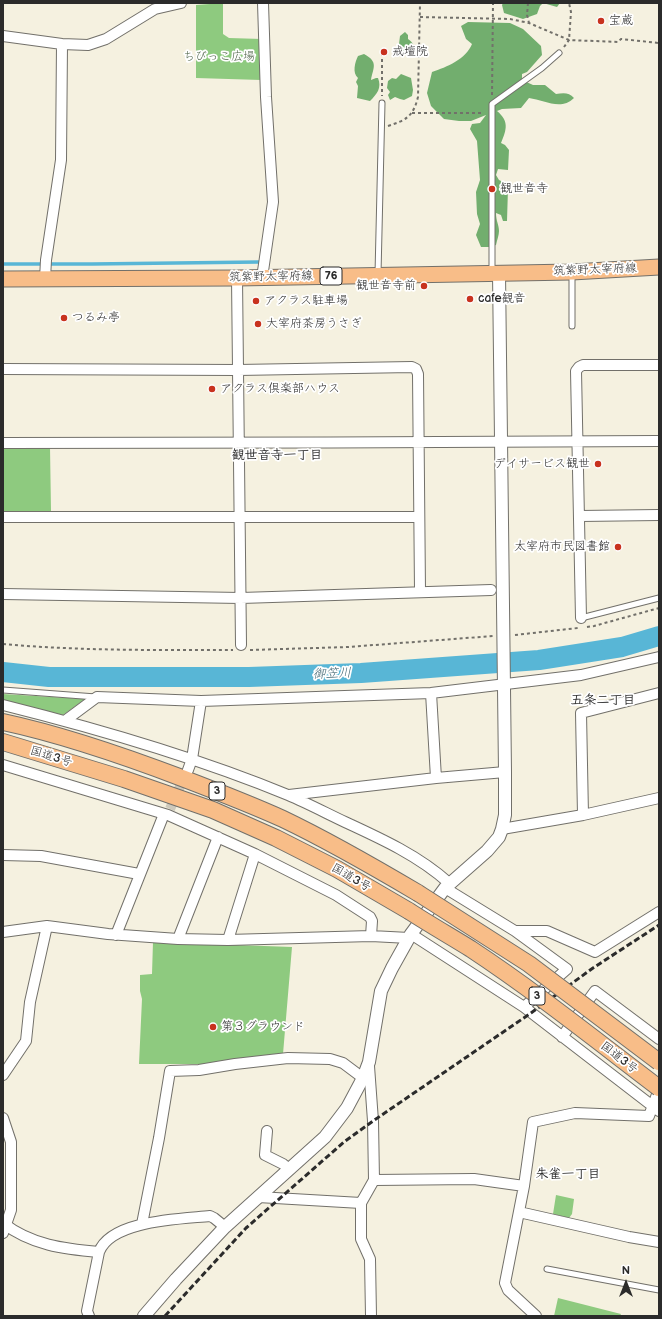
<!DOCTYPE html>
<meta charset="utf-8">
<style>
body{margin:0}
#map{position:relative;width:662px;height:1319px;overflow:hidden;background:#f5f1e0;font-family:"Balsamiq Sans",sans-serif}
canvas{display:block}
.frame{position:absolute;inset:0;border:4px solid #2b2b2b;pointer-events:none}
.north{position:absolute;left:606px;top:1263px;width:40px;height:40px;-webkit-text-stroke:3px #fff;paint-order:stroke;rotate:0deg;font-size:11px;font-weight:700;line-height:16px;text-align:center;color:#2b2b2b}
.north::after{content:'';display:block;margin:auto;width:14px;height:18px;background:#2b2b2b;clip-path:polygon(50% 0,100% 100%,50% 72%,0 100%)}
</style>
<div id="map">
<canvas width="662" height="1319"></canvas>
<div class="frame"></div>
<div class="north">N</div>
</div>
<script>
const context = document.querySelector('canvas').getContext('2d');
context.lineJoin = 'round';
function fill(path, color) { context.fillStyle = color; context.fill(path, 'evenodd'); }
function strokePath(path, color, width, dash) { context.strokeStyle = color; context.lineWidth = width; context.lineCap = dash ? 'butt' : 'round'; context.setLineDash(dash || []); context.stroke(path); }
function drawText(font, color, halo, rows, align = 'center') {
  context.font = font + ' "Balsamiq Sans","Klee One",sans-serif'; context.lineWidth = 3.5; context.setLineDash([]); context.textBaseline = 'middle'; context.strokeStyle = halo; context.fillStyle = color; for (const [text, x, y, turn = 0] of rows) {
    context.save(); context.translate(x, y); context.rotate((+turn || 0) * Math.PI / 180); context.textAlign = isNaN(turn) ? turn : align; if (halo) context.strokeText(text, 0, 0); context.fillText(text, 0, 0); context.restore();
  }
}
fill(new Path2D(`
 M223,3V34L229,38L262,39L261,80L196,78V5Z
 M3,447H50L51,511H3Z
 M3,694L85,699L63,715L3,701Z
 M153,942L292,947L283,1054L205,1064H139L142,999L140,991V975L152,974Z
 M556,1195L574,1199L572,1214L569,1218L553,1214Z
 M558,1298L621,1314L620,1316H554Z`), '#8eca7f');
fill(new Path2D(`
 M503,3H560L557,7L543,3L540,6L537,14L523,19L504,13L502,5Z
 M468,22L510,23L523,29L541,46L542,55L527,72L522,74V80L533,85H545L556,94C563,93 569,92 574,98C561,111 544,100 529,98L521,108L502,109L497,111C509,121 507,129 501,143L505,145L509,150L508,170L498,169L496,175L499,180L507,184L508,188L507,221H503L501,215L496,213C496,221 499,225 499,231C499,235 497,240 496,245L489,247H481L476,235L480,224L477,214L476,192L480,180L477,141L470,129L472,124L480,123L486,115L471,121H459L444,119L431,106L427,93L432,72C447,67 466,59 472,44L466,39L461,26Z
 M405,32L408,35V39C413,42 414,46 414,51L413,52L407,50L403,52L402,46L399,44L400,36Z
 M364,54C379,62 373,68 371,80L376,78H378C382,88 377,94 370,101L357,98L358,86L356,82L358,78C352,73 355,62 358,56Z
 M401,74L411,78L413,90L412,96L404,100L400,99L395,97L390,100L388,95L390,92L387,88L388,81L392,78L396,79Z`), '#72ae6e');
strokePath(new Path2D(`
 M3,264H92L259,262`), '#58b6d6', 3.5);
strokePath(new Path2D(`
 M3,672L49,677H249L361,673L539,660L622,647L659,636`), '#58b6d6', 20);
strokePath(new Path2D(`
 M170,809L186,773`), '#cdc9bc', 10, [10, 5]);
const service = new Path2D(`
 M492,272V104L542,68L559,53
 M572,273V326
 M378,274L382,103
 M581,618L659,598
 M3,690L96,697
 M547,1269L659,1290`);
const minor = new Path2D(`
 M3,36L62,44L88,45L106,39L155,9L181,3
 M237,278L241,645
 M262,278L273,202L266,97L263,3
 M45,279L46,260L61,160L62,44
 M3,369L238,370L412,367L416,369L418,374L420,591
 M3,443C222,442 440,443 659,441
 M580,516L659,515
 M3,517H419
 M3,594L241,598L491,590
 M581,618L576,371L579,367L583,365H659
 M431,693L436,778
 M3,705C99,729 196,757 288,795C307,803 326,813 345,822C382,839 419,856 449,883
 M66,720L97,697L201,701L431,693L581,675L659,657
 M3,765L168,815L255,854L336,895L370,917L372,921L371,936
 M188,770L192,759L201,701
 M289,795L436,778L505,772
 M583,815L581,713L659,693
 M502,829L583,815L659,798
 M3,855L41,856L139,874
 M445,888L515,931L567,969L524,1007
 M515,931H547L595,952L659,912
 M3,932L47,926L108,934L178,939L228,940L371,936L409,938
 M411,934L524,1007L659,1111
 M116,935L164,814
 M178,939L218,837
 M228,940L255,854
 M562,1037L595,991L659,1039
 M369,1066L373,1121L374,1180L361,1203V1239L370,1259L371,1316
 M3,1075L26,1041L30,1002L47,926
 M3,1118L11,1142V1210L3,1233
 M267,1131L265,1155L283,1164L289,1169
 M374,1180L474,1179L524,1186L505,1283L508,1290L536,1316
 M524,1186L533,1122L575,1113L649,1116L659,1089
 M258,1197L361,1203
 M519,1212L629,1237L659,1242
 M3,1223C31,1245 64,1249 99,1252
 M142,1224L159,1138L170,1071L199,1070L235,1064L288,1058L330,1059L343,1063L363,1078
 M89,1316L87,1311L99,1252C111,1220 181,1219 210,1216L214,1218L225,1227`);
const tertiary = new Path2D(`
 M144,1316L176,1279L225,1227L325,1137L347,1108L363,1078L369,1062L381,991L392,968L411,934L445,888L487,851L499,837L502,829L505,815V772L499,273`);
const primary = new Path2D(`
 M3,279L237,278L572,272L659,267`);
const trunk = new Path2D(`
 M3,722C64,735 124,756 182,778C216,791 250,804 283,819C329,841 374,867 418,893
 M3,742L124,779L213,810L276,838L337,869L409,911`);
strokePath(service, '#72706a', 7);
strokePath(minor, '#72706a', 12);
strokePath(tertiary, '#72706a', 14);
strokePath(primary, '#72706a', 17);
strokePath(trunk, '#72706a', 18);
strokePath(new Path2D(`
 M528,3L527,15L529,23
 M420,17L510,19L529,23L569,40L571,12L569,3
 M564,47L569,40L618,42L621,39L659,43
 M382,53V96
 M492,95L493,3
 M412,113H484
 M388,126C406,120 413,117 418,97L420,3
 M587,627L594,626L659,608
 M515,635L578,628
 M3,644C80,651 157,650 233,650
 M250,650L348,647L493,636`), '#72706a', 2, [3, 3]);
strokePath(service, '#fff', 5);
strokePath(minor, '#fff', 10);
strokePath(tertiary, '#fff', 12);
strokePath(primary, '#f8bd88', 15);
strokePath(trunk, '#f8bd88', 16);
strokePath(new Path2D(`
 M165,1316L246,1228L344,1142L373,1121L531,1013L593,968L659,925`), '#2b2b2b', 3, [6, 3]);
const trunkBridge = new Path2D(`
 M418,893L529,964L659,1062
 M409,911C429,924 450,936 471,949C536,992 597,1041 659,1088`);
strokePath(trunkBridge, '#72706a', 18, []);
strokePath(trunkBridge, '#f8bd88', 16);
for (const [x, y, r, color] of [
 [601,21,4,"#c8321e"],
 [384,52,4,"#c8321e"],
 [492,189,4,"#c8321e"],
 [424,286,4,"#c8321e"],
 [470,299,4,"#c8321e"],
 [256,301,4,"#c8321e"],
 [64,318,4,"#c8321e"],
 [258,324,4,"#c8321e"],
 [212,389,4,"#c8321e"],
 [598,464,4,"#c8321e"],
 [618,547,4,"#c8321e"],
 [213,1027,4,"#c8321e"]
]) { const dot = new Path2D(); dot.arc(x, y, r, 0, 2 * Math.PI); context.fillStyle = color; context.fill(dot); strokePath(dot, '#fff', 1.5); }
for (const [x, y, w] of [
 [331,276,22],
 [217,791,16],
 [537,996,16]
]) { const box = new Path2D(); box.roundRect(x - w / 2, y - 9, w, 18, 3); context.fillStyle = '#fff'; context.fill(box); strokePath(box, '#2b2b2b', 1); }
drawText('bold 11px', '#2b2b2b', null, [
 ["76",331,276],
 ["3",217,791],
 ["3",537,996]
]);
drawText('12px', '#2b2b2b', '#fff', [
 ["宝蔵",609,21],
 ["戒壇院",392,52],
 ["観世音寺",500,189],
 ["観世音寺前",416,286,"right"],
 ["cafe観音",478,299],
 ["アクラス駐車場",264,301],
 ["つるみ亭",72,318],
 ["大宰府茶房うさぎ",266,324],
 ["アクラス倶楽部ハウス",220,389],
 ["デイサービス観世",590,464,"right"],
 ["太宰府市民図書館",610,547,"right"],
 ["第３グラウンド",221,1027]
], 'left');
drawText('12px', '#4e6348', '#fff', [
 ["ちびっこ広場",219,57]
]);
drawText('12px', '#2b2b2b', '#fff', [
 ["筑紫野太宰府線",595,270,-2],
 ["筑紫野太宰府線",271,277,-1],
 ["国道3号",51,757,17],
 ["国道3号",351,878,30],
 ["国道3号",619,1058,38]
]);
drawText('bold 13px', '#2b2b2b', '#fff', [
 ["観世音寺一丁目",277,456],
 ["五条二丁目",603,701],
 ["朱雀一丁目",568,1175]
]);
drawText('italic 13px', '#3d636f', '#fff', [
 ["御笠川",332,674,-2]
]);
</script>
